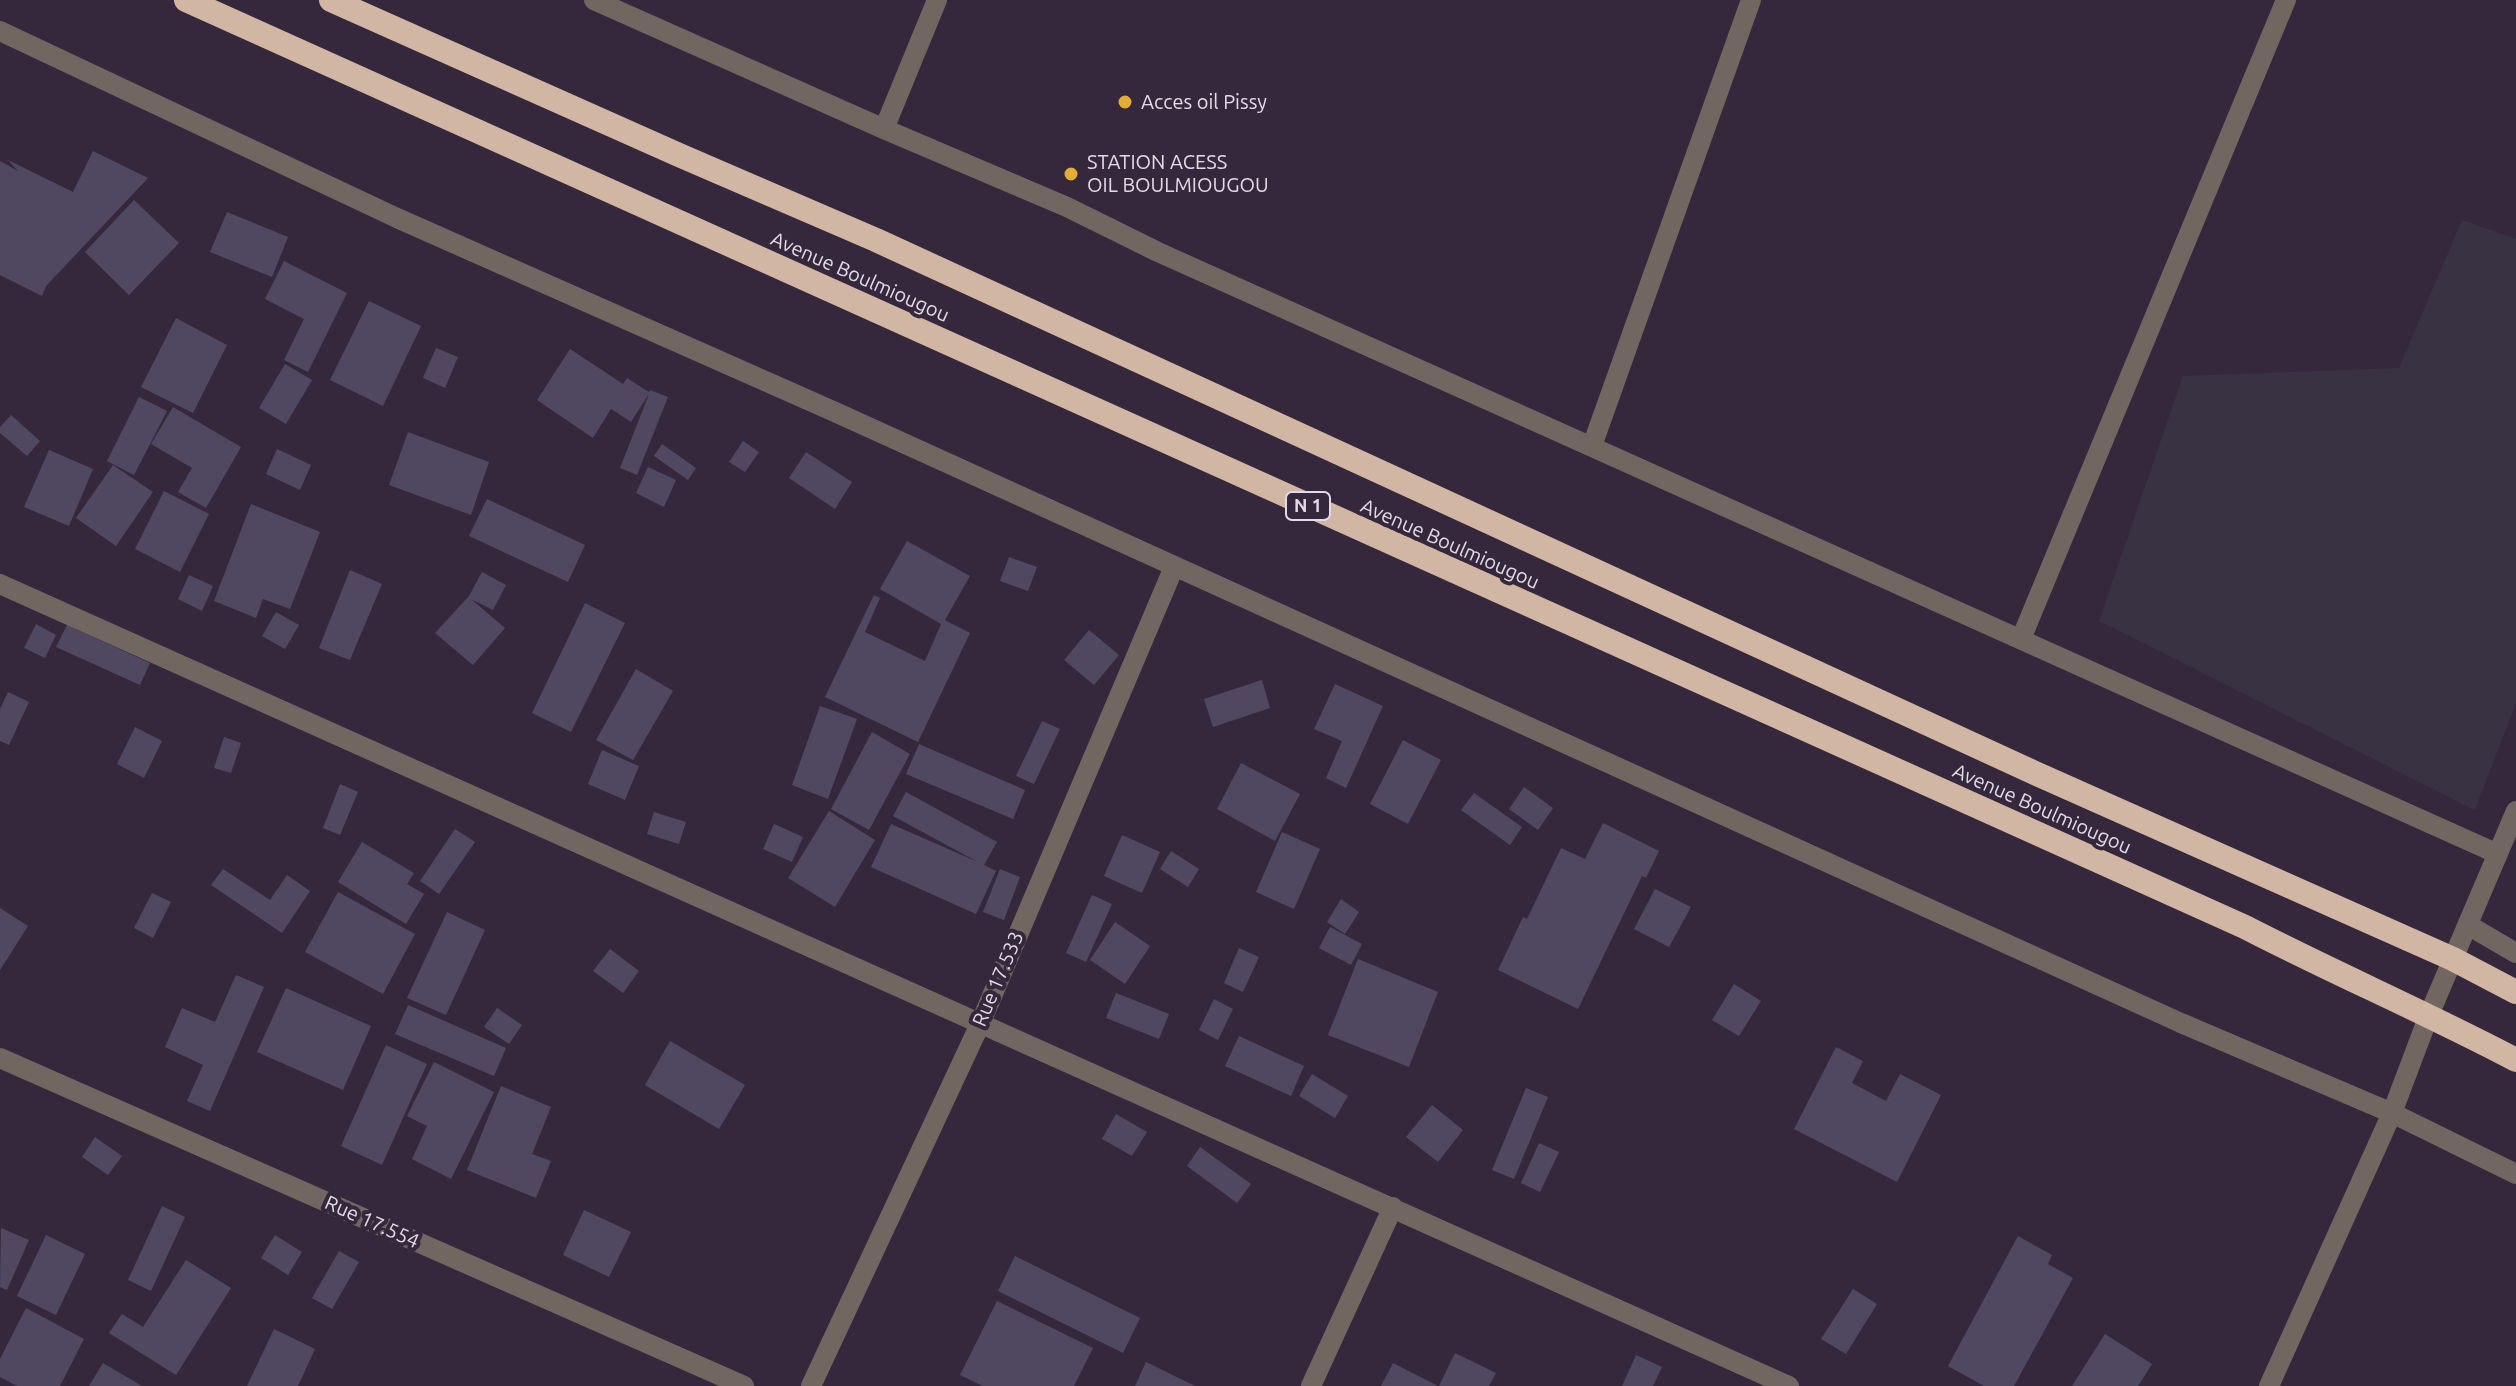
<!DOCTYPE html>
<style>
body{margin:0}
canvas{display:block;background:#36283c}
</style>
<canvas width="2516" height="1386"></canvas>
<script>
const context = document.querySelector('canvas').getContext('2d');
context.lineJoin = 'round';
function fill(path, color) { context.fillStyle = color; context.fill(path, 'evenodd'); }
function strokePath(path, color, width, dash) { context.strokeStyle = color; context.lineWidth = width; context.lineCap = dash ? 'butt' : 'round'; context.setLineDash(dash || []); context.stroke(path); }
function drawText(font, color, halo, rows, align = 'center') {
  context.font = font + ' Ubuntu,sans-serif'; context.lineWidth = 8; context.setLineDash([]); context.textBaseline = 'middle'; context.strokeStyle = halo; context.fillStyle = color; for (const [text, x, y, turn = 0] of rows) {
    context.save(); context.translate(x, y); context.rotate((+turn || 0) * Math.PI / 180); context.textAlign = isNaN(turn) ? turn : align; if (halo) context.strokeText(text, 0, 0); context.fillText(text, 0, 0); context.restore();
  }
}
fill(new Path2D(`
 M2462,220L2516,239V703L2475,810L2099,621L2183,376L2399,368Z`), '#383243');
fill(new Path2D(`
 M93,151L148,178L46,286L42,296L0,275V161L18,171L8,160L73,192Z
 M134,200L179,243L129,295L85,252Z
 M227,212L288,237L272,277L210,252Z
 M284,261L347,293L308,372L284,360L304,319L265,299Z
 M369,301L421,326L383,406L330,380Z
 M176,318L227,345L193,413L141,387Z
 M436,348L458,357L445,388L423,378Z
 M570,349L623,384L627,378L649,392L650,390L668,397L637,475L620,468L649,394L631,422L611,409L593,438L537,400Z
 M285,364L312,380L286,424L259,408Z
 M139,397L167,411L134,475L107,461Z
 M173,407L241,447L206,508L178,492L192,468L151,444Z
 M11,415L40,441L27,456L0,433V427Z
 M408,432L489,462L471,515L389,485Z
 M743,441L759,452L745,472L729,462Z
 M662,444L696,468L688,480L654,456Z
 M277,449L311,465L300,490L266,474Z
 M49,450L93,469L69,526L24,507Z
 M806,452L852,482L835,509L789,478Z
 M113,465L153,492L116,546L76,518Z
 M648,467L676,480L664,507L636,493Z
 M164,491L209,514L180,572L135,549Z
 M487,499L585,545L568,582L469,536Z
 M251,504L320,532L290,609L263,599L256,618L214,601Z
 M907,541L970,576L945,620L970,633L918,742L825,697L874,595L880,598L865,632L925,661L941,624L880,589Z
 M1009,557L1037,567L1028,591L1000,581Z
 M350,570L382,584L350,660L319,648Z
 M482,572L506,585L493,610L471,599L505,628L473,665L435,633L469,596Z
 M189,575L213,586L202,611L178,599Z
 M585,603L625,623L571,732L532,713Z
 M276,612L299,625L285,649L262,636Z
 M36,624L56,635L45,658L24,648Z
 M67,625L150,663L140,685L56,647Z
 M1089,630L1119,655L1094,685L1064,660Z
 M636,669L673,691L633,760L596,740Z
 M1262,680L1270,708L1213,727L1204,699Z
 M1335,684L1383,706L1346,788L1326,778L1342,741L1314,729Z
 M8,692L29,702L9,745L0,741V709Z
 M820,706L857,719L828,799L792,785Z
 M1042,721L1060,729L1034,784L1016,776Z
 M135,727L162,741L144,778L117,764Z
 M872,732L910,754L869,830L831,809Z
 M224,737L241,743L231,773L214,768Z
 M1403,740L1441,760L1408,824L1370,804Z
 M919,744L1025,790L1013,819L906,774Z
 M602,750L639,766L625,800L588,784Z
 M1241,763L1300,794L1275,841L1217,809Z
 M340,784L358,792L340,835L323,828Z
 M1524,787L1553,808L1538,830L1509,809Z
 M906,792L997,842L984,865L996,871L976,914L871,867L891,824L978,862L893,816Z
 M1474,793L1522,827L1510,845L1461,810Z
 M829,811L875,840L835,907L788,878Z
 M654,812L686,822L679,844L647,834Z
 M1603,823L1659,851L1646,878L1642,876L1578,1009L1498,970L1523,917L1527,919L1561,848L1585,859Z
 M774,824L803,837L792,862L763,849Z
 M455,829L475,842L439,894L420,881Z
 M1282,832L1320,849L1294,909L1256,892Z
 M1122,835L1160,852L1142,893L1104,876Z
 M362,842L414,873L407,884L424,894L406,924L338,882Z
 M1171,851L1199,869L1188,887L1160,869Z
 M223,869L270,900L287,875L310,891L282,933L211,885Z
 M1000,869L1020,877L1004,920L983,912Z
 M1655,889L1691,907L1669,947L1634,929Z
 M338,892L415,934L383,994L305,952Z
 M152,893L171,902L153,938L134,928Z
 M1092,895L1112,904L1086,962L1066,953Z
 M1341,899L1359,912L1345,934L1327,922Z
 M0,908L28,926L0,970Z
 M447,912L485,930L446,1015L407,998Z
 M1115,922L1150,946L1125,984L1090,960Z
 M1330,927L1362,944L1351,965L1319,948Z
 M1239,948L1259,957L1243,992L1224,983Z
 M610,949L639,971L623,993L593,971Z
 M1358,959L1438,992L1409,1067L1328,1035Z
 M236,975L264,987L210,1111L187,1101L203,1065L165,1047L182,1008L215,1022Z
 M1734,984L1761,1001L1739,1036L1712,1020Z
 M286,988L371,1026L343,1090L257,1052Z
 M1116,993L1169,1014L1159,1039L1106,1018Z
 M1214,999L1233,1009L1218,1040L1199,1030Z
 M408,1005L506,1048L494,1076L395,1034Z
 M497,1008L522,1025L509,1044L484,1027Z
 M1239,1036L1304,1066L1291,1096L1225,1066Z
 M670,1041L745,1085L719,1129L645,1085Z
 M386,1045L427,1064L382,1165L341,1146Z
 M1836,1047L1863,1061L1852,1083L1886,1101L1900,1074L1941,1095L1897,1182L1794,1129Z
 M434,1062L494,1092L451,1179L412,1159L427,1126L407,1116Z
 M1312,1074L1348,1096L1335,1118L1299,1096Z
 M501,1086L551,1107L532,1154L551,1161L536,1198L467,1170Z
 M1526,1088L1548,1097L1514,1179L1492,1170Z
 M1432,1105L1463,1130L1438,1162L1406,1137Z
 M1116,1114L1147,1132L1132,1156L1102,1139Z
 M95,1137L122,1156L108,1175L82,1157Z
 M1539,1143L1559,1152L1540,1192L1521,1183Z
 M1200,1147L1251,1184L1237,1203L1187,1166Z
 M162,1206L185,1217L151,1291L128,1280Z
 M584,1210L631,1232L609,1277L563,1255Z
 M1,1228L29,1240L7,1290L0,1287Z
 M46,1235L85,1254L56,1315L17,1296Z
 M275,1235L302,1252L288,1275L261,1258Z
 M2018,1236L2052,1255L2048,1264L2073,1278L2014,1386H1984L1948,1366Z
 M339,1251L359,1262L332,1309L312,1298Z
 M1015,1256L1140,1318L1123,1353L998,1291Z
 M186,1260L231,1288L176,1375L109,1333L122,1314L143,1327Z
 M1853,1289L1877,1304L1846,1354L1821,1339Z
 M997,1301L1093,1348L1074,1386H983L960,1375Z
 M26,1308L84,1339L60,1386H17L0,1377V1359Z
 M274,1329L315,1349L298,1386H247Z
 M2105,1334L2152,1364L2138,1386H2072Z
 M1455,1353L1496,1373L1489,1386H1439Z
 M1636,1355L1662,1367L1653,1386H1622Z
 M1146,1362L1195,1386H1135Z
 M103,1363L142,1386H89Z
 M1393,1363L1438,1386H1381Z`), '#4f4860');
strokePath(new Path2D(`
 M594,0L884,129L1067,207L1158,252L2498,854
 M0,31L397,218L835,412L2181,1023L2392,1113L2516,1174
 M884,129L937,0
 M1592,446L1751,0
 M0,584L1789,1386
 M2021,639L2286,0
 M2468,925L2516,953
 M0,1058L744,1386
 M811,1386L981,1022L1174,567
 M1311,1386L1393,1207
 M2269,1386L2392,1113L2429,1015L2516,811`), '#726760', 20);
strokePath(new Path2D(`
 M186,0L2245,927C2334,973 2427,1013 2516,1060
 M331,0L679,155L876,240L2037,774L2453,959L2516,992`), '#d1b6a3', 24);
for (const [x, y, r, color] of [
 [1125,102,8,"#e2af34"],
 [1071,174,8,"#e2af34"]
]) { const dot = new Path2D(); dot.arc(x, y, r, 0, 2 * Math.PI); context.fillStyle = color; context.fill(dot); strokePath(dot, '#36283c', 3); }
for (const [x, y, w] of [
 [1308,506,44]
]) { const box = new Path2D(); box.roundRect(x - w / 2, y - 14, w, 28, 6); context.fillStyle = '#36283c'; context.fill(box); strokePath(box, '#e3dae7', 2); }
drawText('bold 18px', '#e3dae7', null, [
 ["N 1",1308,506]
]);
drawText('20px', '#e3dae7', '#36283c', [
 ["Acces oil Pissy",1141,102],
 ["STATION ACESS",1087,162],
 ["OIL BOULMIOUGOU",1087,185]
], 'left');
drawText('20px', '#e3dae7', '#36283c', [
 ["Avenue Boulmiougou",860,277,24],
 ["Avenue Boulmiougou",1450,544,24],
 ["Avenue Boulmiougou",2042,809,24],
 ["Rue 17.533",998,979,-67],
 ["Rue 17.554",372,1222,24]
]);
</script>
